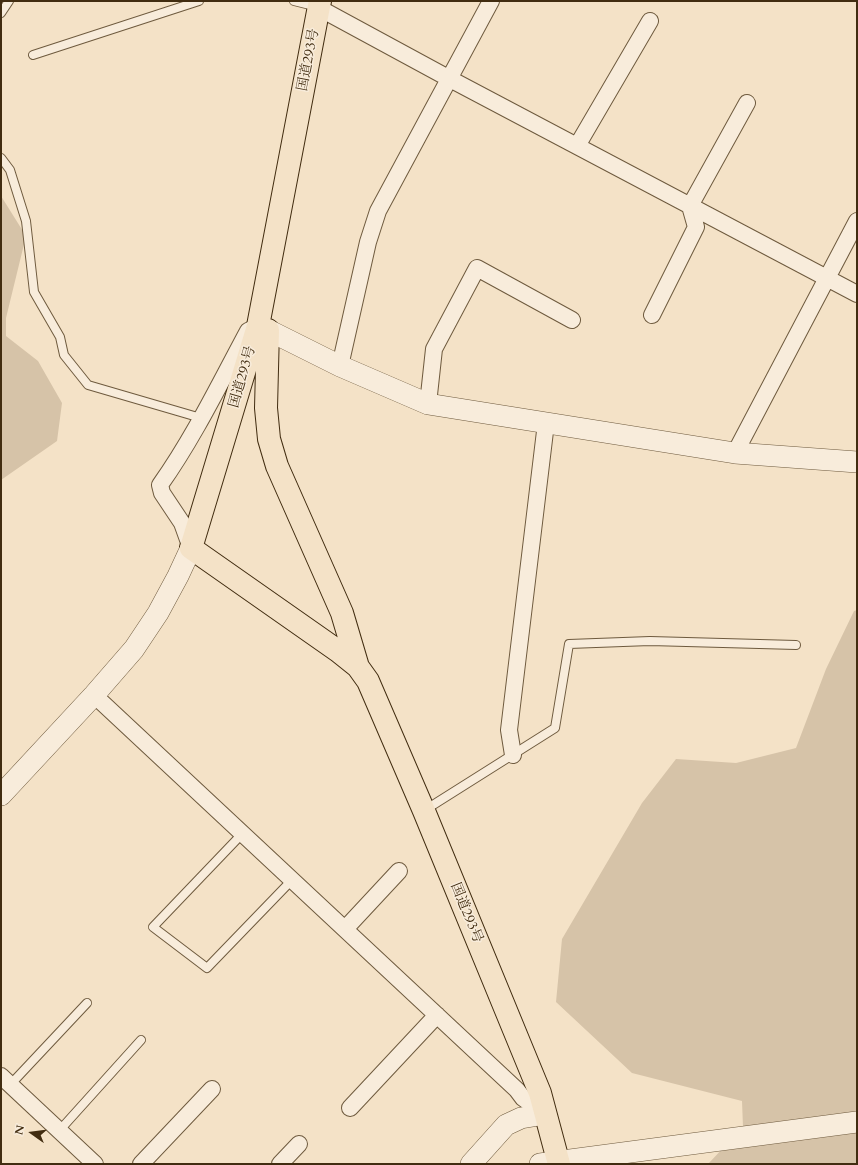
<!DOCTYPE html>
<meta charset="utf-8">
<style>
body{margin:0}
#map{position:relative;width:858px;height:1165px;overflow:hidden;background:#f4e2c7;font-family:Cardo,serif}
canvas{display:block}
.frame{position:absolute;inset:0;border:2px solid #412c10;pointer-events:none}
.north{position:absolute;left:12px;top:1113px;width:40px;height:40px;-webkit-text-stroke:3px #f8ecdb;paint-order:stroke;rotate:284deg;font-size:11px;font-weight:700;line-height:16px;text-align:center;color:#412c10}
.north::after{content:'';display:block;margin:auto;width:14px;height:18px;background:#412c10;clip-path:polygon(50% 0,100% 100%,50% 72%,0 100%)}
</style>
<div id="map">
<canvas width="858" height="1165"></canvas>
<div class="frame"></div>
<div class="north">N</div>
</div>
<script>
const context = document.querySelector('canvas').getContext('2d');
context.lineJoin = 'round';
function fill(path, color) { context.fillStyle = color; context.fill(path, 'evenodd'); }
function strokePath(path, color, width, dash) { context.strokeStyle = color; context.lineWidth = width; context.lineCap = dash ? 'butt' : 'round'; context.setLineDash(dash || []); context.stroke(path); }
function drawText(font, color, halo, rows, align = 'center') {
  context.font = font + ' Cardo,"Noto Serif JP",serif'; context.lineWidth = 3; context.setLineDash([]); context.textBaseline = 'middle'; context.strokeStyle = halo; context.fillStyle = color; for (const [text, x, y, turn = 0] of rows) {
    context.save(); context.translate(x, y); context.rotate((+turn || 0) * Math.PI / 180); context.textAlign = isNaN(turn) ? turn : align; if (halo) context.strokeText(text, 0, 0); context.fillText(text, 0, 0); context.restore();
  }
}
fill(new Path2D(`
 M1,196L26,236L6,318V336L38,361L62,403L57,441L1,480Z
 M857,610V1164H708L743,1127L742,1101L632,1073L556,1002L562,939L642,803L676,759L736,763L796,748L826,669L854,611Z`), '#d6c3a8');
const service = new Path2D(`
 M294,1L318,7
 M1,13L9,1
 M33,55L199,1
 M1,158L10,170L26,221L34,292L60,337L64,355L88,385L201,418
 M425,810L555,728L569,644L650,641L796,645
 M242,834L153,927L207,968L292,880
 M10,1085L87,1003
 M59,1131L141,1040`);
const minor = new Path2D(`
 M319,8L450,79L857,294
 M577,146L650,21
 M652,315L696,227L690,206L747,103
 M340,366L368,242L378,211L491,1
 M428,404L434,349L477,268L572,320
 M735,453L857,221
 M191,548L182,523L162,493L160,485C194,437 220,383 248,331L254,328
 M94,695L517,1090L523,1098L545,1114
 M513,755L509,730L546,423
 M345,929L399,871
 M1,1076L95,1164
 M350,1108L437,1015
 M141,1164L212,1089
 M280,1164L299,1144`);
const tertiary = new Path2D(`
 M268,330L340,366L428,404L735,453L857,462
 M1,795L94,695L134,649L158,613L178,576L191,548
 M471,1164L506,1125L521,1118L545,1114
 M540,1164L857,1122`);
const trunk = new Path2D(`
 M320,1L258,326L191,548L338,651L358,667L368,681L424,811L540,1093L559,1164
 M268,330L266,408L269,439L277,466L342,613L358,667`);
strokePath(service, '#6e5a3e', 10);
strokePath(minor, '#6e5a3e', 18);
strokePath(tertiary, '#6e5a3e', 22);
strokePath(trunk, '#412c10', 24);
strokePath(service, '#f8ecdb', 8);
strokePath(minor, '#f8ecdb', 16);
strokePath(tertiary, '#f8ecdb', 21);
strokePath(trunk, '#f4e2c7', 22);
drawText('14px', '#412c10', '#f8ecdb', [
 ["国道293号",309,60,-79],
 ["国道293号",243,377,-74],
 ["国道293号",466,913,68]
]);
</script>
